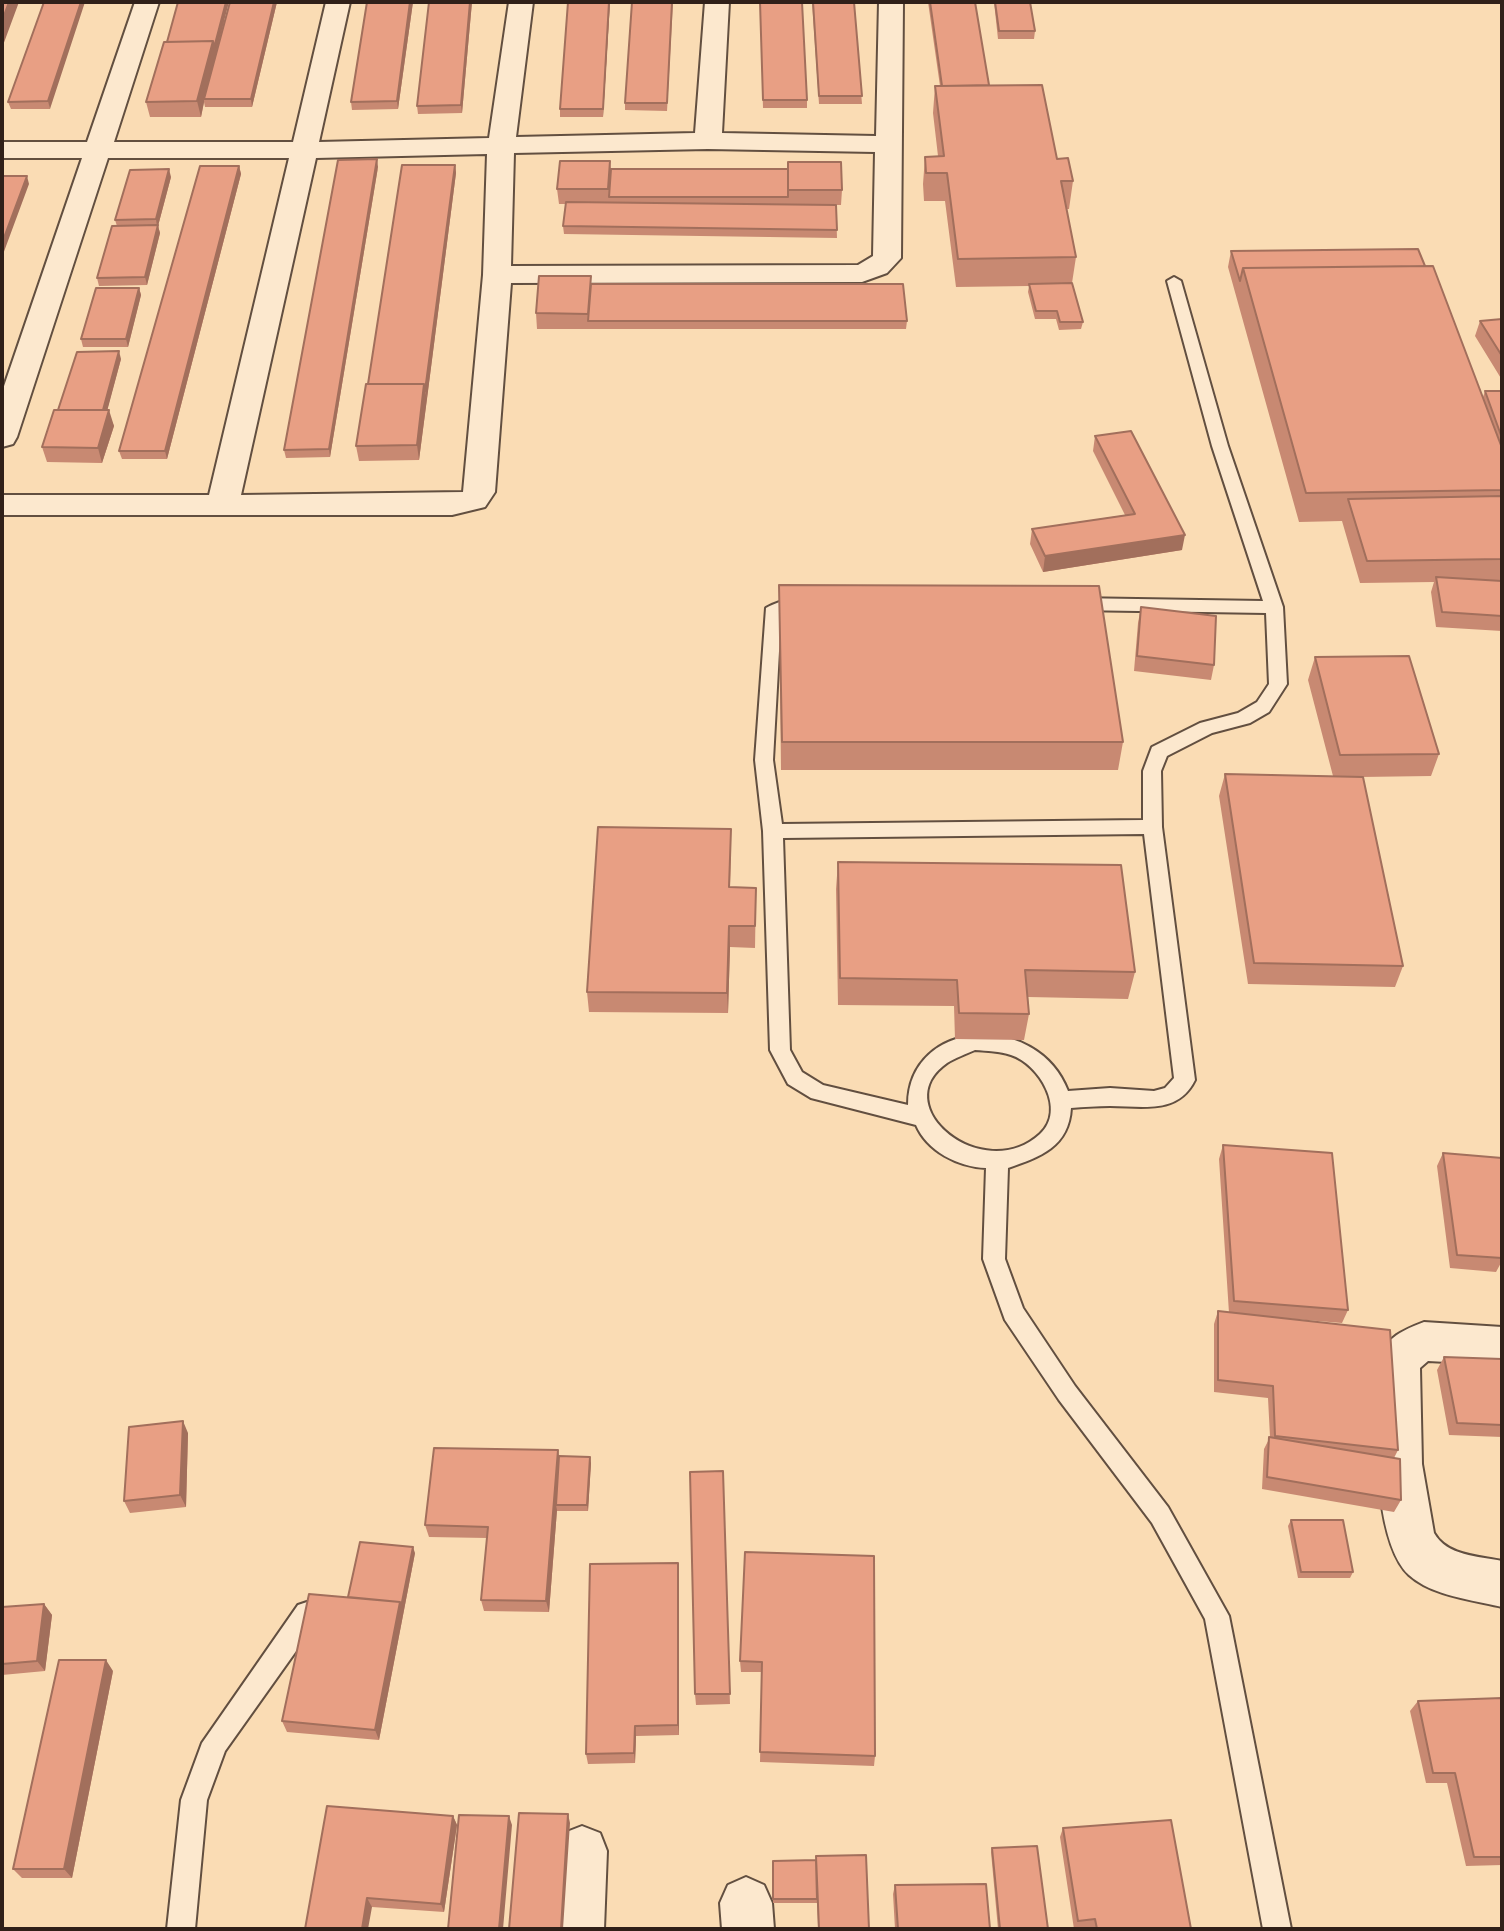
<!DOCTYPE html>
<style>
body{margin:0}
#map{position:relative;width:1504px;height:1931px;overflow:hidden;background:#fadcb4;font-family:"Sorts Mill Goudy",serif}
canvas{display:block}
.frame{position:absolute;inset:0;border:4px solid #302019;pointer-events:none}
</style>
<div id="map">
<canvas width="1504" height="1931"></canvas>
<div class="frame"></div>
</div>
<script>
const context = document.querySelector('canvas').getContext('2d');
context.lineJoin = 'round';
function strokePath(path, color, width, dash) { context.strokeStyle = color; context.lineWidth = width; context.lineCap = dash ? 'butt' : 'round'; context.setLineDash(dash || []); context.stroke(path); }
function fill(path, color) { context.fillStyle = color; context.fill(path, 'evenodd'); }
const service = new Path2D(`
 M1174,277L1181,281L1228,446L1283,607L1287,684L1269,712L1250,723L1212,733L1167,756L1161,771L1162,827L1195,1080C1178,1115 1142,1106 1110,1106C1097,1106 1084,1107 1071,1108C1069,1147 1040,1157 1008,1168L1005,1259L1023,1308L1075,1386L1168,1507L1229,1616L1291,1929H1263L1205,1619L1152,1523L1059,1400L1005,1320L983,1259L986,1168C958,1167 927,1151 916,1125L811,1098L788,1084L770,1050L763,831L755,760L766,608C780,600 802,594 815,606L806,612L781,615L773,760L782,824L1143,820V771L1152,747L1200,723L1238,713L1257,702L1269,684L1266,613L1074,610L1065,604L1074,598L1263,601L1212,446L1167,281ZM1144,834L1174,1078L1165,1088L1154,1091L1110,1088L1068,1091C1037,1010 908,1018 908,1105L823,1085L802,1072L790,1050L783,838ZM975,1050C987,1051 1000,1051 1011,1055C1039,1064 1067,1110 1040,1134C983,1186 885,1106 947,1063C955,1058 966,1054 975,1050Z
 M307,1602L316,1605L319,1614L316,1623L225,1751L207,1800L195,1929H167L181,1800L202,1743L298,1605Z`);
const minor = new Path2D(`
 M135,2H159L114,142H293L326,2H350L319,142L489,138L509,2H533L516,137L695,133L705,2H729L722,133L876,136L879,2H903L901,258L887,273L862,282L511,283L495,492L485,507L452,515H2V495H209L289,158H108L17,437L13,444L2,447V392L82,158H2V142H87ZM708,149L875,152L873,256L858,265L511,266L514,153ZM487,154L483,275L463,492L241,495L316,158Z
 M1424,1322L1502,1327V1365L1428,1361L1420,1368L1422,1464L1434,1533C1447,1556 1478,1556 1502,1561V1607C1473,1600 1432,1596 1409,1575C1376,1544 1376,1445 1376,1402C1376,1388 1373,1371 1378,1359C1387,1337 1403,1330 1424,1322Z
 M582,1826L600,1833L607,1851L604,1929H552L557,1851L564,1833Z
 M746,1877L764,1885L772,1903L774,1929H722L720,1903L728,1885Z`);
strokePath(service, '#624f40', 4);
strokePath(minor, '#624f40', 4);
fill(service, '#fce8ce');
fill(minor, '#fce8ce');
fill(new Path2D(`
 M44,2L50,109H11L8,102Z
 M277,2L252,107H205L204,102L201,117H150L146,102L167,42Z
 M413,2L398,109L352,110L351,102Z
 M472,2L462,113L418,114L417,106Z
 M610,2L603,117H560V109Z
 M673,2L667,111L625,110V103Z
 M760,2L807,100V108H763Z
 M812,2H854L862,104H819Z
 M928,2H975L989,85L1057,159L1073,181L1069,209H1066L1076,257L1072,283L1083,322L1081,329L1059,330L1056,319H1035L1028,292L1029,286L956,287L945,201H924L923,184L925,157L938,156L933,113L935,86H940Z
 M994,2H1030L1035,31L1034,39H998Z
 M610,161L611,169L842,190L841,205H811H836L837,238L564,234L563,226L566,204H559L557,189Z
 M455,165L456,173L419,460L359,461L356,446L368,384Z
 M239,166L241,174L167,459H122L119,451Z
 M378,167L330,457L286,458L284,450Z
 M171,177L158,226L160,233L147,285L99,286L97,278L117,226L115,220Z
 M1231,251L1425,266L1483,397L1485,391H1502V631L1436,627L1431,592L1434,582L1360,583L1342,521L1299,522L1228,267Z
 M591,284L907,321L906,329H537L536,313Z
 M139,288L141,295L128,347H83L81,339Z
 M1502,319V380L1475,336L1480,321Z
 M121,359L107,410L114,426L102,463L47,462L42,447L58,410Z
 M1095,436L1182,550L1043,572L1030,544L1032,529L1125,515L1093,451Z
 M779,585L1123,742L1118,770H781Z
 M1141,607L1214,665L1211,680L1134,671L1138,623Z
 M1315,657L1439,754L1431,776L1361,777L1403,966L1395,987L1248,984L1219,796L1225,774L1333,776L1308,680Z
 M731,850L730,887L756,888L755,948L730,947L728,1013L589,1012L587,992Z
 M838,862L1135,972L1128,999L1028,997L1029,1014L1024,1040L955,1039L954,1006L838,1005L836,889Z
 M1223,1145L1348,1310L1342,1323L1270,1317L1398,1450L1394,1458L1401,1500L1394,1512L1262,1489L1264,1449L1270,1437L1268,1398L1214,1392V1324L1218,1311L1229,1313L1219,1159Z
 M1443,1153L1502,1158V1261L1496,1272L1450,1268L1437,1166Z
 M1444,1357L1502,1359V1437L1449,1435L1437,1370Z
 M188,1433L186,1507L130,1513L124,1501Z
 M559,1456L591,1463L588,1511H557V1510L549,1612L484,1611L481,1600L487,1538L429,1537L425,1525Z
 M723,1471L730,1704L696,1705L695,1694Z
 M1291,1520L1353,1572L1350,1578H1298L1288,1526Z
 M415,1553L379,1740L287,1732L282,1721L348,1597Z
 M874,1556L875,1756L874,1766L760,1762L762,1672H741L740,1661Z
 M678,1563L679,1735L636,1736L635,1763L588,1764L586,1754Z
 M44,1604L52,1615L45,1671L2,1675V1607Z
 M113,1671L72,1878H22L13,1869Z
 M1502,1698V1865L1466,1866L1447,1783H1426L1410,1711L1418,1701Z
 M453,1816L457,1825L444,1912L372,1907L305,1929Z
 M1063,1828L1191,1929H1091V1927L1074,1929L1060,1837Z
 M992,1848L1048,1929H998L991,1852Z
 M816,1860L869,1929H818L817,1901V1903H773V1861Z
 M895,1885L990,1929H895L893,1894Z`), '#c88972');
fill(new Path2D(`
 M9,2H19L2,48V21Z
 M81,2H85L50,109L48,101Z
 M226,2H229L204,99V102L201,117L197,101L213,41Z
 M274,2H277L252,107L251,99Z
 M410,2H413L398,109L397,101Z
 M470,2H472L462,113L461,105Z
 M609,2H610L603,117V109Z
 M377,159L378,167L330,457L329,449Z
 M455,165L456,173L427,399L425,391Z
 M239,166L241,174L167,459L165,451Z
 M169,169L171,177L158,226L160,233L147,285L145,277L157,227L156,219Z
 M27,176L29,184L2,257V243Z
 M139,288L141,295L128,347L126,339Z
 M119,351L121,359L105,419L103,411Z
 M424,384L427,399L419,460L417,445Z
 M109,410L114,426L102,463L98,448Z
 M1185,535L1182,550L1043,572L1045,556Z
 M729,926L730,947L728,1013L727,993Z
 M183,1421L188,1433L186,1507L180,1495Z
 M558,1450L560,1462L556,1505L557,1510L549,1612L546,1601Z
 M590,1457L591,1463L588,1511L587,1505Z
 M413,1547L415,1553L379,1740L375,1730L400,1602Z
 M678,1563V1574L679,1735L678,1725Z
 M44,1604L52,1615L45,1671L37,1661Z
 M106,1660L113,1671L72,1878L64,1869Z
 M635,1726L636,1736L635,1763L634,1753Z
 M568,1814L570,1823L563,1929H561Z
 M453,1816L457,1825L444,1912L441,1904Z
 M509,1816L512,1825L503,1929H499Z
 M367,1898L372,1907L368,1929H362Z`), '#a26f5c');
const building = new Path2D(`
 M2,2H9L2,21Z
 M44,2H81L48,101L8,102Z
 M178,2H226L214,48L213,41L167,42Z
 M230,2H274L251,99H204Z
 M367,2H410L397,101L351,102Z
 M429,2H470L461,105L417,106Z
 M568,2H609L603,109H560Z
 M632,2H672L667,103H625Z
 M760,2H802L807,100H763Z
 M813,2H854L862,96H819Z
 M930,2H975L989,85L942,86Z
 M995,2H1030L1035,31H999Z
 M213,41L197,101L146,102L164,42Z
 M1042,85L1057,159L1068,158L1073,181H1061L1076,257L958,259L947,173H926L925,157L944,156L935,86Z
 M377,159L329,449L284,450L338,160Z
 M560,161H610L608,189H557Z
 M788,162H841L842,190H788Z
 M402,165H455L425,391L424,384H368Z
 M200,166H239L165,451H119Z
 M169,169L156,219L115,220L130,170Z
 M611,169H788V197H609Z
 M2,176H27L2,243Z
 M566,202L836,205L837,230L563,226Z
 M158,225L145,277L97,278L112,226Z
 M1418,249L1425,266L1243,268L1240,281L1231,251Z
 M1433,266L1502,448V490L1306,493L1243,268Z
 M539,276H591L588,314L536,313Z
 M1072,283L1083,322H1060L1057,311H1036L1029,284Z
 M591,284H903L907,321H588Z
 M96,288H139L126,339H81Z
 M1502,319V356L1480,321Z
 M119,351L103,410H58L77,352Z
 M366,384H424L417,445L356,446Z
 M1485,391H1502V438Z
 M54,410H109L98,448L42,447Z
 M1131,431L1185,535L1045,556L1032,529L1135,514L1095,436Z
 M1502,496V559L1367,561L1348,499Z
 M1436,577L1502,581V616L1442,612Z
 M779,585L1099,586L1123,742H782Z
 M1141,607L1216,616L1214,665L1137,656Z
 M1409,656L1439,754L1340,755L1315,657Z
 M1225,774L1363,777L1403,966L1254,963Z
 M598,827L731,829L729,887L756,888L755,926H729L727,993L587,992Z
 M838,862L1121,865L1135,972L1025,970L1029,1014L959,1013L957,980L840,978Z
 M1223,1145L1332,1153L1348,1310L1234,1301Z
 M1443,1153L1502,1158V1236H1501L1502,1258L1457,1255Z
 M1218,1311L1390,1330L1398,1450L1275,1436L1273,1386L1218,1380Z
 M1444,1357L1502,1359V1425L1457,1423Z
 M183,1421L180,1495L124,1501L129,1427Z
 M1269,1437L1400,1459L1401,1500L1267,1477Z
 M434,1448L558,1450L546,1601L481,1600L488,1527L425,1525Z
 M559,1456L590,1457L587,1505H556Z
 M723,1471L730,1694H695L690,1472Z
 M1291,1520H1343L1353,1572H1301Z
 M360,1542L413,1547L401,1607L400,1602L348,1597Z
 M745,1552L874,1556L875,1756L760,1752L762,1662L740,1661Z
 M678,1563V1725L635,1726L634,1753L586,1754L590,1564Z
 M309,1594L400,1602L375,1730L282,1721Z
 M44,1604L37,1661L2,1664V1607Z
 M59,1660H106L64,1869H13Z
 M1502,1698V1857H1474L1455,1773H1433L1418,1701Z
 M327,1806L453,1816L441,1904L367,1898L362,1929H305Z
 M519,1813L568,1814L561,1929H509Z
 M459,1815L509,1816L499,1929H448Z
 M1171,1820L1191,1929H1097L1095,1919L1078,1921L1063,1828Z
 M1037,1846L1048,1929H1000L992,1848Z
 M866,1855L869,1929H819L816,1856Z
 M816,1860L817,1899H773V1861Z
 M986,1884L990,1929H898L895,1885Z`);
fill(building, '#e89f84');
strokePath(building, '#a26f5c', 2);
</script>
